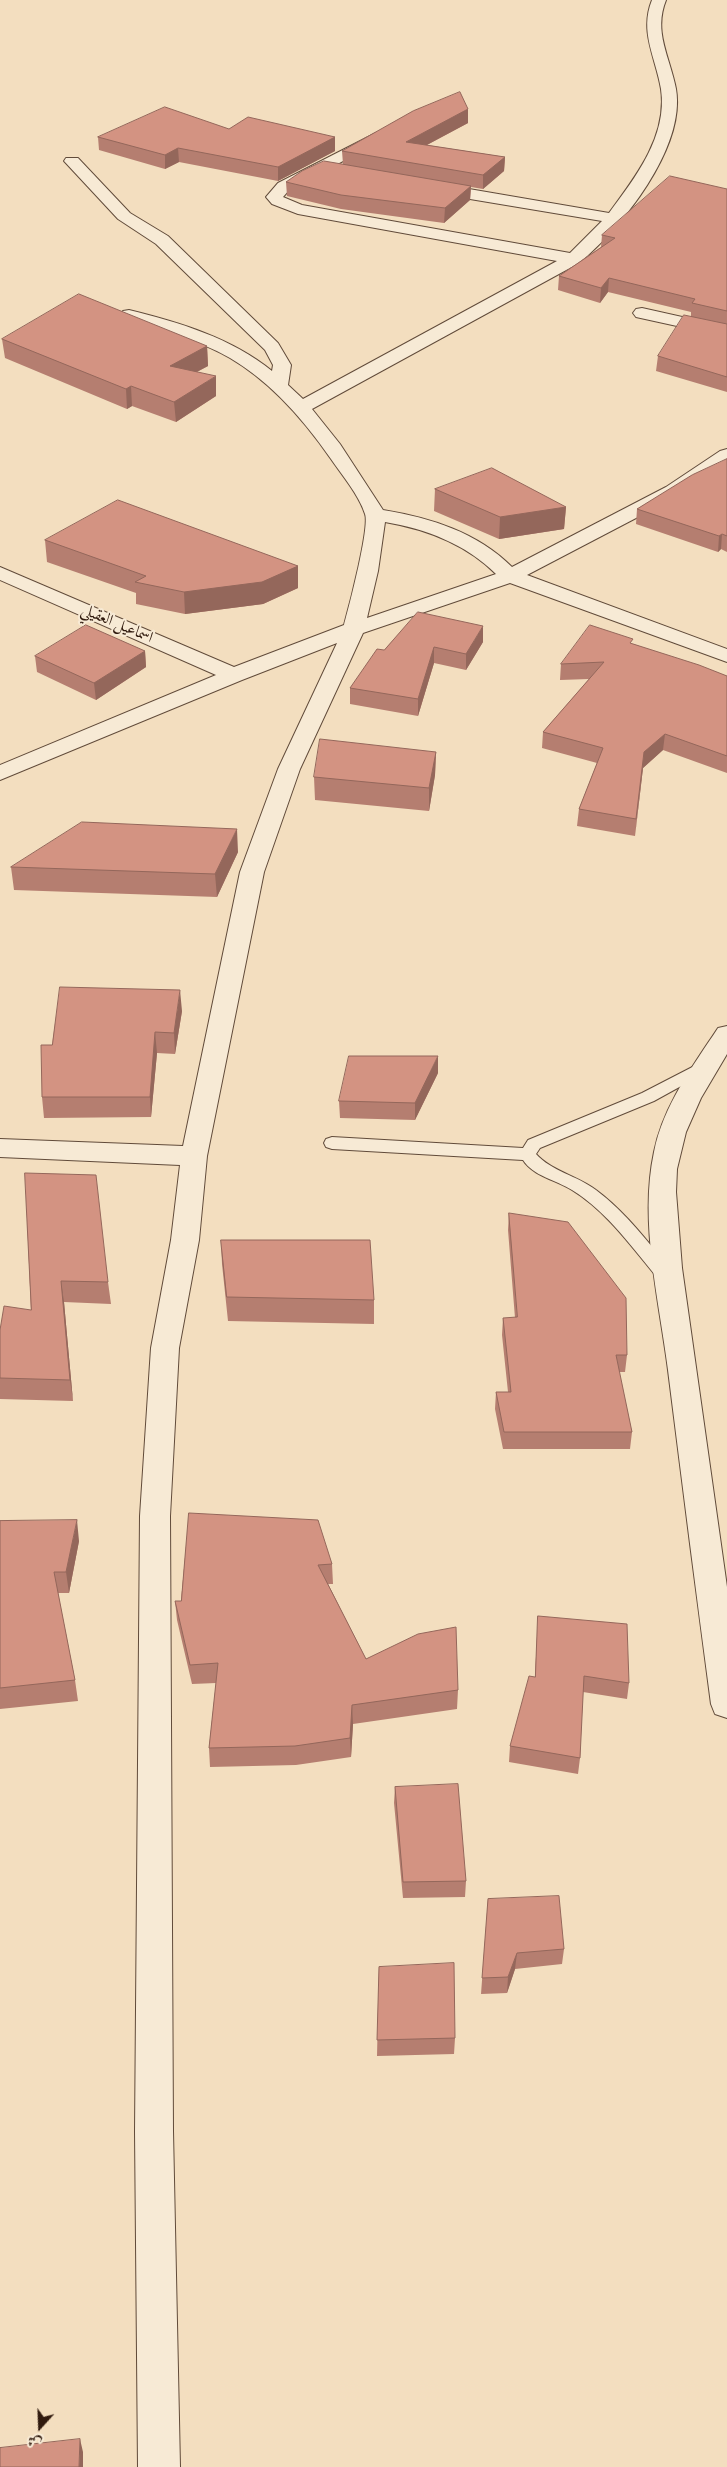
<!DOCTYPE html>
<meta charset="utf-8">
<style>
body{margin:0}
#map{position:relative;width:727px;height:2467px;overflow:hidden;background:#f3debf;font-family:"IM FELL French Canon",Amiri,serif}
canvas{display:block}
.north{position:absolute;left:15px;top:2402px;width:50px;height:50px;-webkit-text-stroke:4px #f7ead5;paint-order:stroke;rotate:200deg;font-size:14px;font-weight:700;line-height:20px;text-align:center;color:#301a0e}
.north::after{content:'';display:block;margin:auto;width:18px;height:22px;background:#301a0e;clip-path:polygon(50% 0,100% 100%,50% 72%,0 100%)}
</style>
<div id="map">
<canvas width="727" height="2467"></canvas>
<div class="north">ش</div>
</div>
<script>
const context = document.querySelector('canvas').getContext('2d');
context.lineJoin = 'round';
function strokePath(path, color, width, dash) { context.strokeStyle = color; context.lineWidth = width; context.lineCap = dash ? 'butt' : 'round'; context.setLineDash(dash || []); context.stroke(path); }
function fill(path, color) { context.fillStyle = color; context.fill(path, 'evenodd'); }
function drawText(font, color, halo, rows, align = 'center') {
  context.font = font + ' "IM FELL French Canon",Amiri,serif'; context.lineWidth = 4; context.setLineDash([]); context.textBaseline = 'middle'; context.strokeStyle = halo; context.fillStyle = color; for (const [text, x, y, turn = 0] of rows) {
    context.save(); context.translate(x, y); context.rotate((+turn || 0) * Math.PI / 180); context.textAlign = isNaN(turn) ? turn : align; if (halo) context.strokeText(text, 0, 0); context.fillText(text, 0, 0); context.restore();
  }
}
const service = new Path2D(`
 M706,1060L712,1061L714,1065L712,1069L654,1101L540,1148L536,1154C551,1171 578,1176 596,1190C626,1212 649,1244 673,1272L676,1277L673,1282L667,1283L661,1282C634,1250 608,1212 572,1190C556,1180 533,1176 523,1160L332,1149L326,1147L324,1143L326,1139L332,1137L523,1148L528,1140L642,1093Z`);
const minor = new Path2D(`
 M652,0H666C653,32 670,57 676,89C686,147 622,228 579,263L312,409L340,444L383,510C431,518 477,532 512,567L666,487L720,451L727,449V464L680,495L527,575L727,649V662L510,583L363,633L300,769L264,872L207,1156L199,1240L179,1348L170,1516L173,2131L180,2467H138L135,2131L140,1516L151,1348L171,1240L180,1165L0,1157V1139L183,1146L240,872L278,769L337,643L242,680L0,780V765L216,675L0,580V567L234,667L344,625C349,607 370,527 365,514C359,495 342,475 331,459C304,420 271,382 230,358C197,339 159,330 123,319L120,315L123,311L129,310C178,322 232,338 272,371L273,365L265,350L156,244L118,219L64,161L66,158H78L130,213L168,236L278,343L291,365L288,385L303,399L557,261L298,214L272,204L266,197L278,183L376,133L381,135L384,138L381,141L290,189L283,197L302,205L570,253L602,221L434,193L426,188L434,183L609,213C635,178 668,136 661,89C656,58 639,32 652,0ZM385,522C426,529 466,544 496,574L367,618L378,571Z
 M642,308L727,327V337L636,317L633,313L636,309Z
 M727,1026V1054L701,1098L686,1132L677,1169L676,1192L682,1268L727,1587V1718L715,1714L711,1704C696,1593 682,1481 668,1370C659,1299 639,1222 654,1152C663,1106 693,1066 718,1028Z`);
strokePath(service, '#614b3a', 2);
strokePath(minor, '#614b3a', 2);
fill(service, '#f7ead5');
fill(minor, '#f7ead5');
fill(new Path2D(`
 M468,109V123L427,145L505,157L504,171L483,189L471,187L470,200L444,223L341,209L287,196L286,182L343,164L342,151Z
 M229,129L335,137V151L278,181L179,162L165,169L99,150L98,137Z
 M727,189V392L656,371L658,356L691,316V312L608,292L600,303L558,290L559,276L601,247L602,235Z
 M2,339L207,346L208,366L197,372L216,396L176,422L132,406L127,409L5,358Z
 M727,459V552L721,549L718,552L636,524L637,509Z
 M435,489L566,507L564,529L499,539L434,511Z
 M45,540L298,566V588L263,604L185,614L136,604V593L47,562Z
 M483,642L466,670L434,663L418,716L350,704V688L384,650Z
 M633,644L727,676V773L663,750L643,768L635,836L577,826L579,809L597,763L542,748L543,732L589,679L560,680L561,664Z
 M145,651L146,667L96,700L37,672L35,656Z
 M436,752L435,775L429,811L315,800L314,777Z
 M238,852L217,897L14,890L11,867Z
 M182,1011L175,1054L157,1053L151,1117L44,1118L42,1097L52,1045Z
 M438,1073L415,1120L340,1118L339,1101Z
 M25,1173L108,1282L111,1304L64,1302L73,1401L0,1399V1330L31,1310Z
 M509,1213L627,1355L625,1372H619L632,1432L630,1449H503L495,1409L496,1392H508L502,1335L503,1318H515L508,1230Z
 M221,1240L374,1300V1324L228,1321L222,1264Z
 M189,1513L332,1564L333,1584H328L366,1659L458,1690L457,1709L353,1724L351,1757L296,1765L210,1767L209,1748L216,1683L192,1684L177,1620L175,1601H181Z
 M0,1521L79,1541L69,1593H58L75,1680L78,1701L0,1709Z
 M538,1616L629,1683L627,1699L583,1692L580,1758L578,1774L509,1762L510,1746L535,1677Z
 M395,1787L466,1881L465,1897L403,1898L394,1803Z
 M488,1899L564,1949L562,1964L515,1969L507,1993L481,1994Z
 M379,1967L455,2038L454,2054L377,2056Z`), '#b57e70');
fill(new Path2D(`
 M468,109V123L406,156V142Z
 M335,137V151L278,181V167Z
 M178,148L179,162L165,169V155Z
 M505,157L504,171L483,189V175Z
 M471,186L470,200L444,223L445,208Z
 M609,278L608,292L600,303L601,288Z
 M207,346L208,366L171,385L170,366Z
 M216,376V396L176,422L174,402Z
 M131,386L132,406L127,409L126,389Z
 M566,507L564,529L499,539L500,517Z
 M722,534L721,549L718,552L719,536Z
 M298,566V588L263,604L185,614L184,592Z
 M483,626V642L466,670V654Z
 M434,647V663L418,716V699Z
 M145,651L146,667L96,700L94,683Z
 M665,734L663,750L643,768L635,836L644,752Z
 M436,752L435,775L429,811V788Z
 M237,829L238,852L217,897L215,874Z
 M180,990L182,1011L175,1054L174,1033Z
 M155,1032L157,1053L151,1117L150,1097Z
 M438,1056V1073L415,1120V1103Z
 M61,1281L64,1302L73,1401L70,1380Z
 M77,1520L79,1541L69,1593L66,1572Z
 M352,1705L353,1724L351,1757L350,1738Z
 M517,1953L515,1969L507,1993L508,1977Z
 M80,2439L83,2452V2467H79Z`), '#94675b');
const building = new Path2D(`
 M460,92L468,109L406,142L505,157L483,175L342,151L413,111Z
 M165,107L229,129L248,117L335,137L278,167L178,148L165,155L98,137Z
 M324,161L471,186L445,208L341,195L286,182L302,171Z
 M670,176L727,189V311L692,303L695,299L609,278L601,288L559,276L615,238L602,235Z
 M79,294L207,346L170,366L216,376L174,402L131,386L126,389L2,339Z
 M684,315L727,324V377L658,356Z
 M727,459V536L722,534L719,536L637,509L692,475Z
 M492,468L566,507L500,517L435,489Z
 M118,500L298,566L262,582L184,592L135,582L146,576L45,540Z
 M418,612L483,626L466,654L434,647L418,699L350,688L377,649L384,650Z
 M86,625L145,651L94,683L35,656Z
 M590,625L633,639L630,643L699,665L727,676V756L665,734L644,752L636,819L579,809L603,748L543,732L604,662L561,664Z
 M320,739L436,752L429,788L314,777Z
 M82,822L237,829L215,874L11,867Z
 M60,987L180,990L174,1033L155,1032L150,1097H42L41,1045H52Z
 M349,1056H438L415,1103L339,1101Z
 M25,1173L96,1175L108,1282L61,1281L70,1380L0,1378V1330L4,1306L31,1310Z
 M509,1213L568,1222L626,1298L627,1355H616L632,1432H504L496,1392H511L503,1318L517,1317Z
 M221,1240H370L374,1300L227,1297Z
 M189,1513L318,1520L332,1564L318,1565L366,1659L418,1634L456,1627L458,1690L352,1705L350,1738L295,1746L209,1748L218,1663L190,1665L175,1601H181Z
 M77,1520L66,1572H54L75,1680L0,1688V1521Z
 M538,1616L627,1624L629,1683L584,1676L580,1758L510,1746L529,1676L535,1677Z
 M458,1784L466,1881L403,1882L395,1787Z
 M559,1896L564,1949L517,1953L508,1977L482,1978L488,1899Z
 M454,1963L455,2038L377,2040L379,1967Z
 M80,2439L79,2467H0V2448Z`);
fill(building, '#d39382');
strokePath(building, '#94675b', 1);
drawText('16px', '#301a0e', '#f7ead5', [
 ["اسماعيل العقيلي",117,624,23]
]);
</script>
